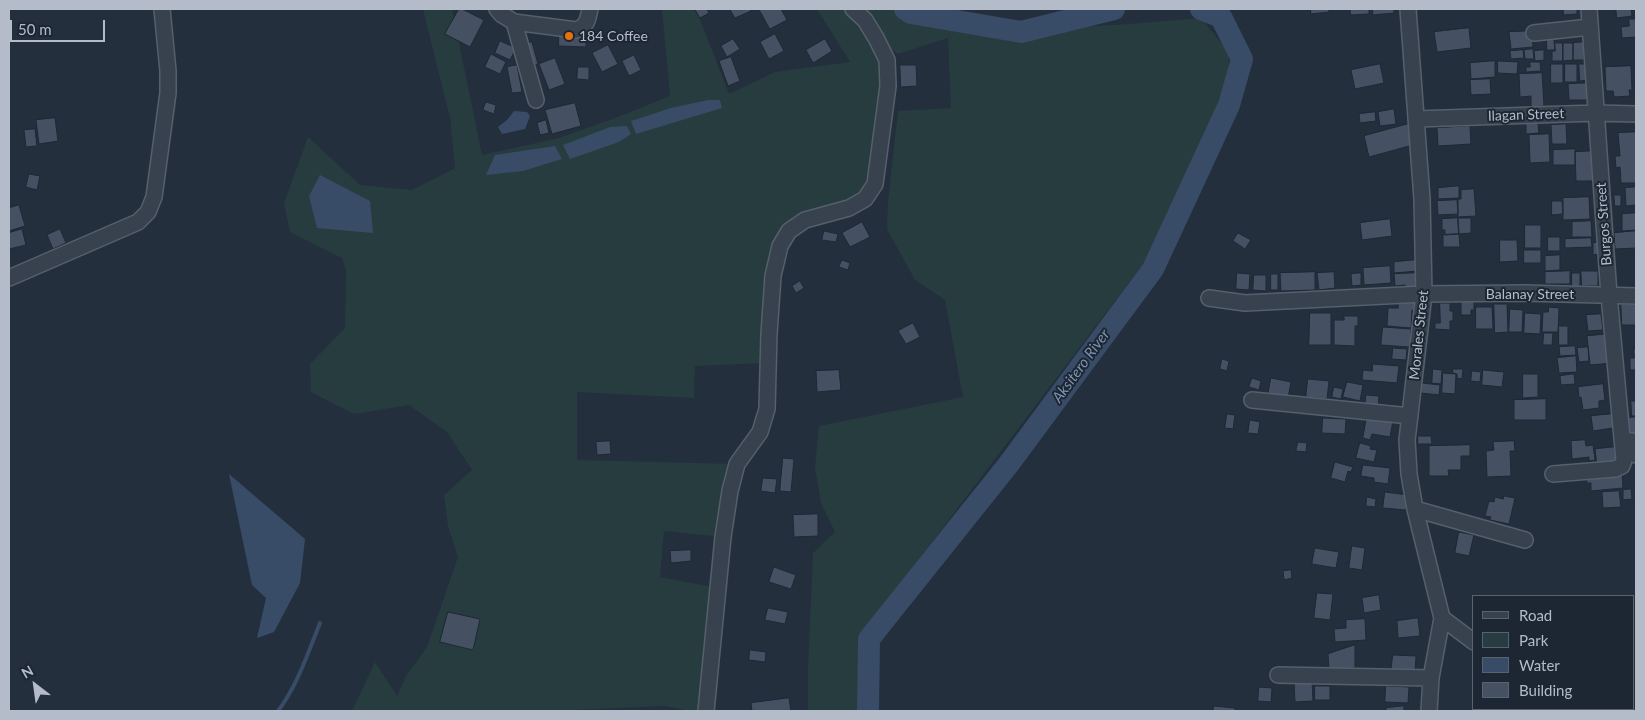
<!DOCTYPE html>
<style>
body{margin:0}
#map{position:relative;width:1645px;height:720px;overflow:hidden;background:#242f3e;font-family:Lato,sans-serif}
canvas{display:block}
.frame{position:absolute;inset:0;border:10px solid #b4bcc9;pointer-events:none}
.legend{position:absolute;left:1472px;top:595px;width:162px;height:115px;box-sizing:border-box;background:#1d2633;border:1px solid #59626f;margin:0;padding:6px 9px;list-style:none;font-size:15px;color:#b4bcc9}
.legend li{display:flex;align-items:center;gap:10px;height:25px}
.legend b{width:25px;border:1px solid #59626f}
.north{position:absolute;left:10px;top:660px;width:50px;height:50px;-webkit-text-stroke:4px #1d2633;paint-order:stroke;rotate:330deg;font-size:14px;font-weight:700;line-height:20px;text-align:center;color:#b4bcc9}
.north::after{content:'';display:block;margin:auto;width:18px;height:22px;background:#b4bcc9;clip-path:polygon(50% 0,100% 100%,50% 72%,0 100%)}
.scale{position:absolute;left:10px;top:20px;width:95px;height:22px;box-sizing:border-box;border:2px solid #b4bcc9;border-top:0;padding-left:6px;font-size:15px;line-height:18px;white-space:nowrap;color:#b4bcc9;-webkit-text-stroke:4px #1d2633;paint-order:stroke}
</style>
<div id="map">
<canvas width="1645" height="720"></canvas>
<div class="frame"></div>
<ul class="legend">
<li><b style="height:6px;background:#38414e"></b>Road</li>
<li><b style="height:14px;background:#263c3f"></b>Park</li>
<li><b style="height:14px;background:#394c67"></b>Water</li>
<li><b style="height:14px;background:#455162"></b>Building</li>
</ul>
<div class="north">N</div>
<div class="scale">50 m</div>
</div>
<script>
const context = document.querySelector('canvas').getContext('2d');
context.lineJoin = 'round';
function fill(path, color) { context.fillStyle = color; context.fill(path, 'evenodd'); }
function strokePath(path, color, width, dash) { context.strokeStyle = color; context.lineWidth = width; context.lineCap = dash ? 'butt' : 'round'; context.setLineDash(dash || []); context.stroke(path); }
function drawText(font, color, halo, rows, align = 'center') {
  context.font = font + ' Lato,sans-serif'; context.lineWidth = 4; context.setLineDash([]); context.textBaseline = 'middle'; context.strokeStyle = halo; context.fillStyle = color; for (const [text, x, y, turn = 0] of rows) {
    context.save(); context.translate(x, y); context.rotate((+turn || 0) * Math.PI / 180); context.textAlign = isNaN(turn) ? turn : align; if (halo) context.strokeText(text, 0, 0); context.fillText(text, 0, 0); context.restore();
  }
}
fill(new Path2D(`
 M423,9H452L482,155L559,138L618,117L670,96L662,9H696L729,94L775,72L850,62L817,9H905L911,13L1013,31L1129,24L1201,18L1230,54L1223,99L1146,260L863,633L857,711H808V666L813,553L835,532L821,503L815,467L819,426L963,397L945,300L915,280L887,229L888,201L898,111L951,108L948,38L898,54L877,39L887,60L867,196L805,220L780,246L768,363L695,366L694,398L577,392V460L737,464L723,537L664,531L660,577L718,588L707,711H691L664,706L548,711H352L375,662L397,696L406,676L427,647L458,557L448,526L444,495L472,470L447,432L409,405L354,414L311,392L310,364L345,328L346,271L342,258L290,232L284,203L308,137L360,185L412,190L455,168L450,118Z`), '#263c3f');
fill(new Path2D(`
 M708,100H720L722,108L636,134L631,121L671,108Z
 M514,111L527,112L530,116L525,129L502,134L498,127L507,120Z
 M627,126L631,134L619,142L570,159L563,145L610,127Z
 M555,146L562,159L523,171L486,175L495,155Z
 M320,175L370,201L373,233L317,228L309,196Z
 M229,474L305,539L300,583L274,632L257,638L266,598L252,585Z`), '#394c67');
strokePath(new Path2D(`
 M278,711C297,686 308,653 320,623`), '#394c67', 4);
strokePath(new Path2D(`
 M905,9L911,13L1021,32L1114,9
 M868,711L869,639L1008,465L1153,269L1229,105L1242,59L1221,17L1201,9`), '#394c67', 22);
const building = new Path2D(`
 M459,9H462L484,20L470,47L445,34Z
 M695,9H707L709,13L700,18Z
 M730,9H750L751,11L735,18Z
 M759,9H781L787,20L770,29Z
 M1311,9H1329V12L1311,14Z
 M1350,9H1369V14L1351,15Z
 M1373,9H1394V13L1373,15Z
 M1563,9H1577V14L1564,15Z
 M1616,9H1631L1632,16L1617,18Z
 M1629,19H1636V37L1622,38L1621,27L1629,26Z
 M1469,28L1471,48L1437,52L1434,32Z
 M559,31H586V47L559,46Z
 M1532,31L1533,47L1511,49L1509,32Z
 M775,34L784,51L769,59L760,42Z
 M1547,34H1558V40H1554L1555,50H1547Z
 M733,39L740,49L727,57L721,46Z
 M825,39L832,51L813,63L806,50Z
 M500,41L516,48L510,60L495,53Z
 M532,42L538,64L529,67L523,44Z
 M1584,42V60H1573V43Z
 M1555,43H1563V61H1552V51H1555Z
 M1563,43H1573V60L1563,61Z
 M608,45L618,64L602,72L592,53Z
 M1533,49L1534,59H1525L1524,50Z
 M1523,50L1524,58L1511,59L1510,51Z
 M1544,50V60L1535,61L1534,51Z
 M491,54L506,62L500,74L485,67Z
 M634,55L641,70L629,76L622,61Z
 M731,57L740,81L728,86L719,61Z
 M555,58L565,84L549,90L539,64Z
 M1495,61V77L1471,79L1470,63Z
 M1498,61L1518,62L1517,74L1498,73Z
 M1530,62H1540L1541,71L1526,72V67H1530Z
 M1380,64L1384,83L1355,89L1351,70Z
 M1551,64H1563V83H1551Z
 M1565,64H1577V82H1565Z
 M1579,64H1589V80L1580,81Z
 M517,65L522,92L512,93L507,67Z
 M900,65H916L917,86L901,87Z
 M1631,66L1632,90H1629L1630,96L1614,97L1613,91H1606L1605,67Z
 M578,67H589V80L577,79Z
 M1542,73L1544,106L1531,107V96L1520,97L1519,74Z
 M1490,79L1491,94L1471,95L1470,80Z
 M1589,83L1590,100H1569L1568,84Z
 M486,102L496,105L494,114L483,110Z
 M575,103L581,126L552,134L545,110Z
 M1394,109L1396,124L1380,126L1378,112Z
 M1375,112L1376,121L1360,123L1359,114Z
 M55,118L58,141L39,144L36,120Z
 M546,120L549,133L540,135L537,123Z
 M1538,123L1539,133L1526,134V124Z
 M1408,124L1413,145L1369,157L1364,136Z
 M1566,124L1567,144H1552L1551,125Z
 M1470,126L1471,144L1438,146L1437,128Z
 M35,129L37,146L26,147L24,130Z
 M1636,132V183H1621L1620,167L1616,168L1615,156H1620L1618,133Z
 M1549,134L1550,162L1530,163L1529,135Z
 M1575,149V165H1553V150Z
 M1593,151L1594,181H1576L1575,152Z
 M29,174L40,176L37,190L26,187Z
 M1459,186V198L1438,199V188Z
 M1636,187V205L1626,206L1625,188Z
 M1474,189L1476,216L1458,217V199H1461V190Z
 M1614,195H1621V206H1615Z
 M1589,197L1590,219L1563,220V198Z
 M1457,200L1458,214L1438,215L1437,201Z
 M1552,201H1562L1563,214L1552,215Z
 M19,205L25,226L9,231V208Z
 M1636,213V230L1622,231V214Z
 M1458,218H1471V233L1459,234Z
 M1458,218L1459,234L1445,235V230H1442V219Z
 M1390,219L1392,236L1362,240L1360,223Z
 M1591,221L1592,237H1572V222Z
 M862,222L870,237L850,247L842,233Z
 M1525,225H1541V248H1525Z
 M22,229L26,245L9,249V233Z
 M60,229L66,243L53,249L47,235Z
 M824,231L838,234L836,242L822,240Z
 M1636,231V248L1615,249L1614,233Z
 M1238,233L1251,240L1245,249L1233,241Z
 M1459,234L1460,247H1443V235Z
 M1548,237H1560V251H1548Z
 M1591,238L1592,247L1565,248V239Z
 M1500,240H1517L1518,261L1500,262Z
 M1600,242V254L1593,255V243Z
 M1524,250H1541V263H1524Z
 M1560,255V270L1545,271V256Z
 M842,260L850,263L848,270L839,267Z
 M1416,260L1417,271L1394,273V262Z
 M1390,266L1391,283L1364,285L1363,268Z
 M1570,271V284H1545V272Z
 M1581,271H1598V286H1582Z
 M1315,272V290L1281,291L1280,273Z
 M1334,272L1335,288L1319,290L1317,273Z
 M1237,273L1250,274L1249,290L1236,289Z
 M1361,273V285L1352,286L1351,274Z
 M1416,273L1417,289L1405,290V285L1395,286L1394,274Z
 M1572,273H1580V286L1572,287Z
 M1271,274H1278V290H1271Z
 M1254,275H1266V291L1253,290Z
 M800,281L804,288L796,293L792,286Z
 M1398,298L1417,300L1416,311L1412,310L1411,328L1387,326L1388,308H1398Z
 M1474,300V310H1471V315H1461V301Z
 M1440,303H1450V311H1453V321H1450V330L1435,329V323H1440Z
 M1494,304H1507L1508,332L1495,333Z
 M1621,304H1636V325H1622Z
 M1476,307H1492L1493,329H1476Z
 M1549,307L1559,308L1558,332H1542L1543,312H1548Z
 M1510,309L1523,310L1522,332H1509Z
 M1310,313H1331V345H1309Z
 M1525,313L1541,314L1540,334L1524,333Z
 M1601,314L1603,330L1588,331L1586,315Z
 M1344,316H1358V326H1355V346L1334,345V320H1344Z
 M913,323L920,337L906,344L898,331Z
 M1559,326H1568V345H1559Z
 M1383,327L1411,329L1410,347L1381,345Z
 M1544,333H1553L1552,345H1543Z
 M1610,334L1613,363L1590,365L1587,336Z
 M1575,346L1576,355L1560,356L1559,347Z
 M1588,347L1589,361L1579,362L1577,348Z
 M1393,348L1407,349L1406,360L1392,359Z
 M1634,349H1636V378L1635,370H1630V358H1634Z
 M1576,356L1577,372L1559,373L1557,358Z
 M1222,359L1229,361L1227,371L1220,369Z
 M1373,364L1399,366L1397,383L1362,380L1363,370L1372,371Z
 M1433,369L1442,370L1441,384L1432,383Z
 M1453,369H1463L1462,379L1457,378V374L1453,373Z
 M839,370L841,390L817,392L816,371Z
 M1483,370L1504,372L1502,387L1482,385Z
 M1472,371L1481,372L1480,382L1471,381Z
 M1443,373L1456,374L1455,394L1442,393Z
 M1523,374H1538V397L1523,398Z
 M1574,374L1575,384L1561,385L1560,376Z
 M1252,378L1261,381L1259,390L1249,387Z
 M1271,378L1291,382L1288,398L1268,395Z
 M1308,379L1329,381L1327,399L1306,397Z
 M1347,382L1363,385L1360,401L1343,397Z
 M1422,383L1440,385L1439,395L1421,393Z
 M1603,384L1605,400L1599,401V408L1583,410L1581,397L1579,398L1578,387Z
 M1334,387L1343,389L1341,399L1332,397Z
 M1366,395L1379,396L1378,410L1365,409Z
 M1546,399V420H1514V400Z
 M1631,401H1636V416H1632Z
 M1227,414L1235,415L1233,429L1225,428Z
 M1612,414L1613,428L1593,431L1591,416Z
 M1367,416L1393,421L1390,437L1372,434L1370,440L1363,438Z
 M1636,417V434L1628,435L1626,418Z
 M1323,418L1346,419L1345,434L1322,433Z
 M1250,420L1260,422L1258,434L1248,433Z
 M1418,436H1431L1432,444H1418Z
 M1585,440L1586,446L1593,445L1595,460L1589,461V457L1572,459L1571,441Z
 M610,441L611,454L597,455L596,442Z
 M1514,441L1515,451H1510L1511,476L1487,477L1486,451L1494,450L1493,442Z
 M1298,442L1307,443L1306,452L1296,451Z
 M1360,443L1371,446L1370,449L1377,450L1374,462L1356,458Z
 M1470,445V456H1461V470H1448L1449,476H1429V446Z
 M1615,447L1617,464L1597,466L1595,449Z
 M783,458L794,459L791,492L780,491Z
 M1335,462L1353,467L1351,472L1348,471L1345,482L1331,478Z
 M1363,465L1390,468L1388,484L1374,482V478L1361,476Z
 M1622,471L1623,488L1591,491V483H1587L1586,474Z
 M763,478L777,479L775,493L761,491Z
 M1631,489L1632,499L1623,500V490Z
 M1619,491L1621,507L1603,508L1602,492Z
 M1385,492L1408,495L1406,510L1383,508Z
 M1504,496L1515,498L1509,524L1490,520L1491,517L1485,516L1489,501L1494,502L1495,497L1503,499Z
 M1367,497L1376,499L1375,507L1366,506Z
 M818,514V536L794,537L793,515Z
 M1459,532L1474,535L1469,556L1455,553Z
 M1352,546L1365,548L1362,570L1349,568Z
 M1315,548L1339,552L1336,568L1312,564Z
 M691,550V561L671,563L670,551Z
 M774,567L796,575L791,589L769,582Z
 M1291,570L1292,578L1284,580L1283,571Z
 M1317,593L1333,594L1330,620L1314,618Z
 M1379,595L1381,610L1364,613L1362,598Z
 M768,608L788,612L785,624L765,620Z
 M448,612L480,619L473,650L440,642Z
 M1418,618L1420,636L1398,638L1397,621Z
 M1365,619L1366,640L1335,642L1334,629L1346,628V620Z
 M1355,645V668L1329,669L1328,654Z
 M750,650L766,652L765,662L749,660Z
 M1393,655L1416,656L1415,672L1391,671Z
 M1312,680L1313,701L1295,702L1294,681Z
 M1315,686H1330V700H1315Z
 M1386,686L1409,687L1408,703L1385,702Z
 M1259,687L1272,688L1271,702L1258,701Z
 M789,698L791,711H752L751,703Z
 M1214,706L1235,708V711H1213Z
 M1404,706V711H1386V708Z`);
fill(building, '#455162');
strokePath(building, '#1f2835', 1);
const street = new Path2D(`
 M497,9L501,14L514,22L576,30C587,27 588,19 590,9
 M1408,9L1422,199L1424,294L1407,440L1409,474L1415,509L1442,618L1474,642
 M514,22L536,100
 M1534,33L1590,27
 M1416,119L1596,113L1636,114
 M9,278L138,222L148,212L154,197L168,93V71L162,9
 M1209,298L1245,303L1424,294L1525,293L1636,296
 M1252,400L1410,416
 M1622,440L1632,441L1635,447L1636,455
 M1553,474L1615,469L1622,466L1624,460L1609,295L1589,9
 M1415,509L1525,540
 M1278,675L1431,678
 M1549,709L1552,711
 M706,711L723,537L730,491L737,464L760,432L767,409L769,334L773,276L780,246L789,231L805,220L849,208L865,199L875,184L888,86L887,60L876,38L865,20L853,9
 M1429,711L1431,678L1442,618`);
strokePath(street, '#565f6c', 18);
strokePath(street, '#38414e', 15);
for (const [x, y, r, color] of [
 [569,36,5,"#e8710a"]
]) { const dot = new Path2D(); dot.arc(x, y, r, 0, 2 * Math.PI); context.fillStyle = color; context.fill(dot); strokePath(dot, '#1d2633', 2); }
drawText('14px', '#b4bcc9', '#1d2633', [
 ["184 Coffee",579,36]
], 'left');
drawText('14px', '#b4bcc9', '#1d2633', [
 ["Ilagan Street",1526,115,-2],
 ["Burgos Street",1604,224,-94],
 ["Balanay Street",1530,294],
 ["Morales Street",1419,335,-84]
]);
drawText('italic 15px', '#7c92b1', '#1d2633', [
 ["Aksitero River",1081,366,-54]
]);
</script>
